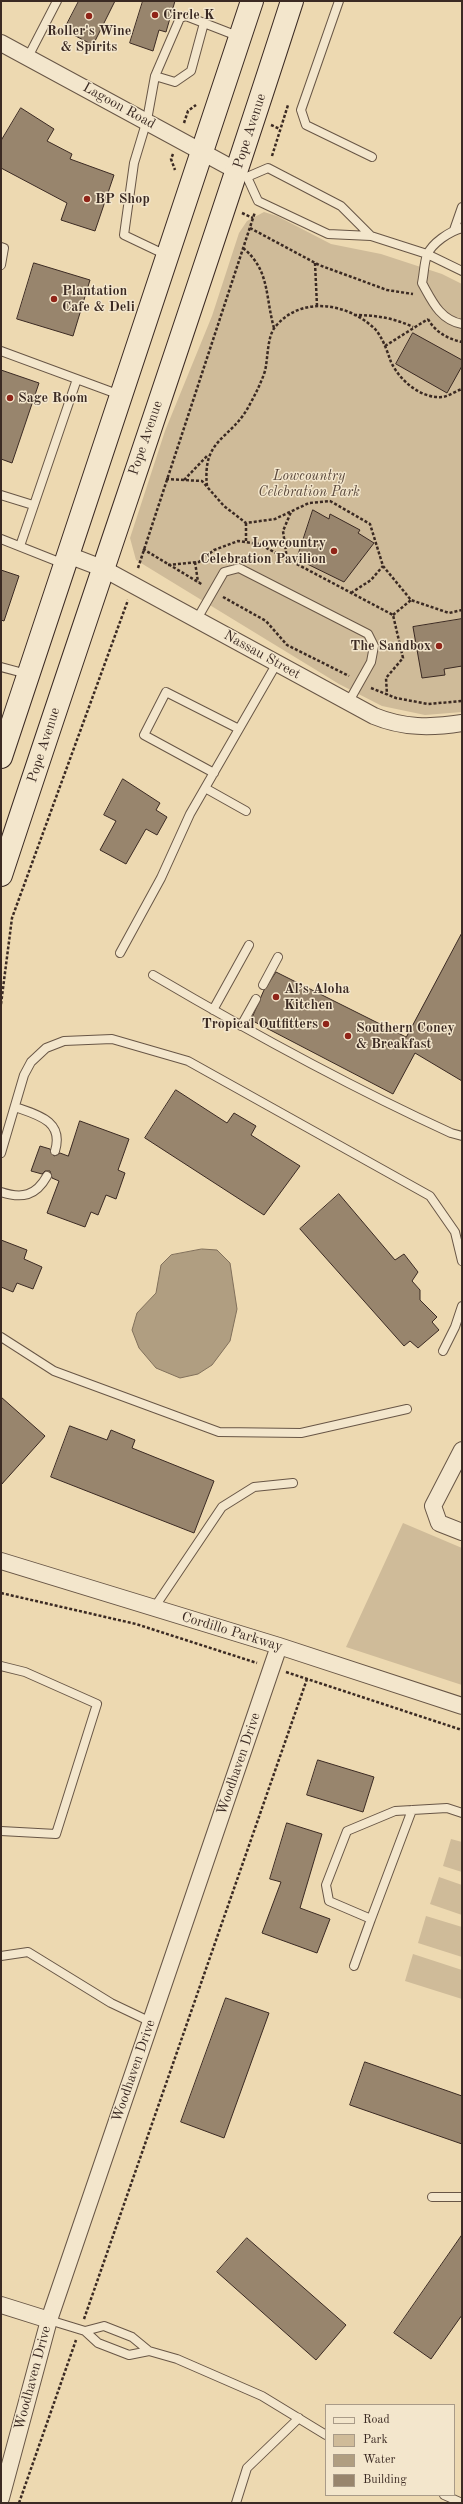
<!DOCTYPE html>
<meta charset="utf-8">
<style>
body{margin:0}
#map{position:relative;width:463px;height:2504px;overflow:hidden;background:#edd9b1;font-family:"Old Standard TT",serif}
canvas{display:block}
.frame{position:absolute;inset:0;border:2px solid #3b2a23;pointer-events:none}
.legend{position:absolute;left:325px;top:2404px;width:130px;height:92px;box-sizing:border-box;background:#f3e6cc;border:1px solid #a99b88;margin:0;padding:5px 7px;list-style:none;font-size:12px;color:#3b2a23}
.legend li{display:flex;align-items:center;gap:8px;height:20px}
.legend b{width:20px;border:1px solid #a99b88}
</style>
<div id="map">
<canvas width="463" height="2504"></canvas>
<div class="frame"></div>
<ul class="legend">
<li><b style="height:5px;background:#f3e6cc"></b>Road</li>
<li><b style="height:11px;background:#cfbb99"></b>Park</li>
<li><b style="height:11px;background:#b09e81"></b>Water</li>
<li><b style="height:11px;background:#98856d"></b>Building</li>
</ul>
</div>
<script>
const context = document.querySelector('canvas').getContext('2d');
context.lineJoin = 'round';
function fill(path, color) { context.fillStyle = color; context.fill(path, 'evenodd'); }
function strokePath(path, color, width, dash) { context.strokeStyle = color; context.lineWidth = width; context.lineCap = dash ? 'butt' : 'round'; context.setLineDash(dash || []); context.stroke(path); }
function drawText(font, color, halo, rows, align = 'center') {
  context.font = font + ' "Old Standard TT",serif'; context.lineWidth = 3; context.setLineDash([]); context.textBaseline = 'middle'; context.strokeStyle = halo; context.fillStyle = color; for (const [text, x, y, turn = 0] of rows) {
    context.save(); context.translate(x, y); context.rotate((+turn || 0) * Math.PI / 180); context.textAlign = isNaN(turn) ? turn : align; if (halo) context.strokeText(text, 0, 0); context.fillText(text, 0, 0); context.restore();
  }
}
fill(new Path2D(`
 M264,212L277,216L331,244L381,254L442,274L462,284V712L425,715L382,706L339,684L136,560L130,538L165,431L212,316L239,233L247,221Z
 M403,1523L462,1548V1685L346,1647Z
 M451,1839L462,1842V1872L443,1866Z
 M439,1877L462,1885V1915L430,1904Z
 M426,1916L462,1927V1957L418,1943Z
 M413,1954L462,1970V1999L405,1981Z`), '#cfbb99');
const water = new Path2D(`
 M202,1249L217,1250L230,1263L237,1309L230,1341L212,1365L198,1374L180,1378L156,1368L139,1348L132,1330L137,1313L156,1293L161,1265L171,1255Z`);
fill(water, '#b09e81');
strokePath(water, '#81705b', 1);
const building = new Path2D(`
 M79,1H115L93,45L64,30Z
 M143,1H175L166,32L159,30L153,51L130,43Z
 M21,108L54,129L47,141L72,154L70,159L114,175L95,231L61,220L67,203L1,168V141Z
 M34,263L90,280L73,336L17,319Z
 M413,333L462,360V366L447,393L396,364Z
 M1,370L39,383L12,463L1,459Z
 M313,510L329,519L330,514L360,530L358,533L374,543L344,582L297,559Z
 M1,570L19,576L4,621L1,620Z
 M462,619V666L444,669L445,675L422,678L413,627Z
 M123,779L160,803L156,810L167,817L157,835L146,829L126,864L100,850L116,821L104,815Z
 M462,933V1081L415,1053L393,1094L251,1020L264,990L276,972L406,1037Z
 M176,1090L227,1123L234,1113L256,1126L251,1135L300,1166L264,1215L145,1138Z
 M80,1121L129,1139L118,1170L125,1173L116,1199L106,1195L98,1215L91,1212L85,1227L47,1213L59,1181L52,1178L50,1171H45L42,1174L31,1171L40,1146L50,1149L54,1156L60,1153L68,1156Z
 M339,1194L395,1260L404,1254L418,1272L412,1281L420,1290V1300L437,1317L432,1322L439,1330L418,1348L410,1341L404,1346L300,1229Z
 M1,1240L27,1250L24,1259L42,1267L33,1289L17,1283L13,1292L1,1287Z
 M1,1397L45,1436L1,1485Z
 M70,1426L107,1440L111,1430L135,1440L132,1448L214,1481L194,1533L51,1477Z
 M318,1760L374,1777L363,1812L307,1795Z
 M287,1823L322,1834L300,1908L330,1919L317,1953L262,1933L281,1882L270,1879Z
 M226,1998L269,2013L224,2138L181,2122Z
 M365,2062L462,2096V2144L350,2105Z
 M462,2235V2315L431,2359L394,2333Z
 M247,2238L346,2325L316,2360L217,2272Z`);
fill(building, '#98856d');
strokePath(building, '#3b2a23', 1);
const service = new Path2D(`
 M339,1L301,110L306,125L372,157
 M28,57L57,1
 M155,76L175,82L191,71L204,23
 M238,171L247,177L258,201L328,234L371,236L341,206L268,168L247,177
 M462,228C450,231 432,243 427,255C424,263 424,274 422,283C432,301 440,320 462,324
 M454,230L462,207
 M371,236L427,254L462,271
 M1,247L4,248L1,265
 M166,255L124,235L134,163L147,120L155,76L180,18L186,16L240,37
 M1,351L120,395
 M1,495L33,505
 M1,539L64,564
 M20,546L77,379
 M197,619L224,572L239,568L368,634L374,646L371,662L348,703
 M1,667L27,674
 M214,773L144,735L166,692L239,729
 M205,788L246,811
 M120,953L161,878L190,814L277,663
 M153,975C250,1032 348,1086 451,1133L462,1136
 M263,985L278,957
 M213,1010L249,945
 M241,1026L256,999
 M15,1107C38,1115 64,1121 55,1151
 M1,1153L24,1075L31,1062L46,1048L64,1041L112,1039L188,1061L430,1196L455,1232L462,1261
 M1,1192C22,1199 36,1196 47,1176
 M1,1337L54,1371L219,1432L301,1433L407,1409
 M443,1351L455,1327L462,1306
 M154,1608L222,1507L254,1487L293,1483
 M1,1666L25,1672L97,1704L56,1834L1,1831
 M371,1919L412,1810
 M1,1956L28,1952L111,2003L151,2022
 M354,1966L371,1919L329,1901L326,1885L347,1831L395,1811L447,1808L462,1813
 M432,2197H462
 M49,2320L85,2331L98,2343L129,2355L149,2351L177,2359L262,2396L326,2435
 M85,2331L104,2326L132,2337L149,2351
 M444,2495L462,2503
 M236,2503L247,2468L299,2418`);
const minor = new Path2D(`
 M1,43L237,171
 M68,555L102,568L374,716C403,728 431,728 462,723
 M462,1450L433,1506L439,1523L462,1532
 M1,1561L279,1646L462,1706
 M1,2305L49,2320
 M1,2498L49,2320L279,1646`);
const secondary = new Path2D(`
 M1,757C85,505 169,253 252,1
 M1,875C97,583 198,293 292,1`);
strokePath(service, '#685646', 10);
strokePath(minor, '#685646', 18);
strokePath(secondary, '#3b2a23', 24);
strokePath(new Path2D(`
 M184,123L188,111L196,105
 M271,125L280,129
 M173,154L171,159L175,170
 M272,156L288,105
 M242,213L253,218
 M250,228L319,265L387,290L413,294
 M243,248C270,270 265,296 274,328
 M315,263L317,306
 M354,315C375,315 394,318 413,327
 M428,319C435,332 448,339 462,342
 M385,346L428,319
 M166,479L202,481L224,506L246,523L275,519L309,503L330,501L370,524L383,566L411,600L449,613L462,610
 M184,480L207,456
 M207,486C202,437 231,441 250,404C256,393 261,383 265,371C268,359 267,337 275,327C301,295 348,303 375,329C383,338 387,351 391,362C400,381 421,399 443,397C449,396 456,391 462,389
 M246,523V543
 M143,549L203,585
 M287,559L283,531L291,512
 M195,562L198,582
 M168,565L199,562L214,550L238,541L259,544L393,615L403,658L386,678L387,695
 M138,568L255,212
 M351,593L371,580L383,566
 M223,597L266,621L287,645L349,676
 M393,615L411,600
 M371,688L396,698L428,704L462,701
 M1,1004L12,918L128,600
 M1,1593L136,1624L257,1663
 M286,1672L462,1730
 M84,2319L307,1679
 M19,2503L76,2340`), '#3b2a23', 2.5, [3, 2]);
strokePath(service, '#f3e6cc', 8);
strokePath(minor, '#f3e6cc', 16);
strokePath(secondary, '#f3e6cc', 22);
for (const [x, y, r, color] of [
 [155,15,4,"#8f2418"],
 [89,16,4,"#8f2418"],
 [87,199,4,"#8f2418"],
 [54,299,4,"#8f2418"],
 [10,398,4,"#8f2418"],
 [334,551,4,"#8f2418"],
 [439,646,4,"#8f2418"],
 [276,997,4,"#8f2418"],
 [326,1024,4,"#8f2418"],
 [348,1036,4,"#8f2418"]
]) { const dot = new Path2D(); dot.arc(x, y, r, 0, 2 * Math.PI); context.fillStyle = color; context.fill(dot); strokePath(dot, '#f3e6cc', 1.5); }
drawText('bold 14px', '#3b2a23', '#f3e6cc', [
 ["Circle K",163,15],
 ["Roller's Wine",89,31,"center"],
 ["& Spirits",89,47,"center"],
 ["BP Shop",95,199],
 ["Plantation",62,291],
 ["Cafe & Deli",62,307],
 ["Sage Room",18,398],
 ["Lowcountry",326,543,"right"],
 ["Celebration Pavilion",326,559,"right"],
 ["The Sandbox",431,646,"right"],
 ["Al’s Aloha",284,989],
 ["Kitchen",284,1005],
 ["Tropical Outfitters",318,1024,"right"],
 ["Southern Coney",356,1028],
 ["& Breakfast",356,1044]
], 'left');
drawText('14px', '#3b2a23', '#f3e6cc', [
 ["Lagoon Road",119,106,29],
 ["Pope Avenue",250,131,-72],
 ["Pope Avenue",146,438,-71],
 ["Nassau Street",262,655,29],
 ["Pope Avenue",44,745,-72],
 ["Cordillo Parkway",232,1632,17],
 ["Woodhaven Drive",239,1764,-71],
 ["Woodhaven Drive",134,2071,-71],
 ["Woodhaven Drive",33,2378,-75]
]);
drawText('italic 14px', '#59473b', '#f3e6cc', [
 ["Lowcountry",309,476],
 ["Celebration Park",309,492]
]);
</script>
